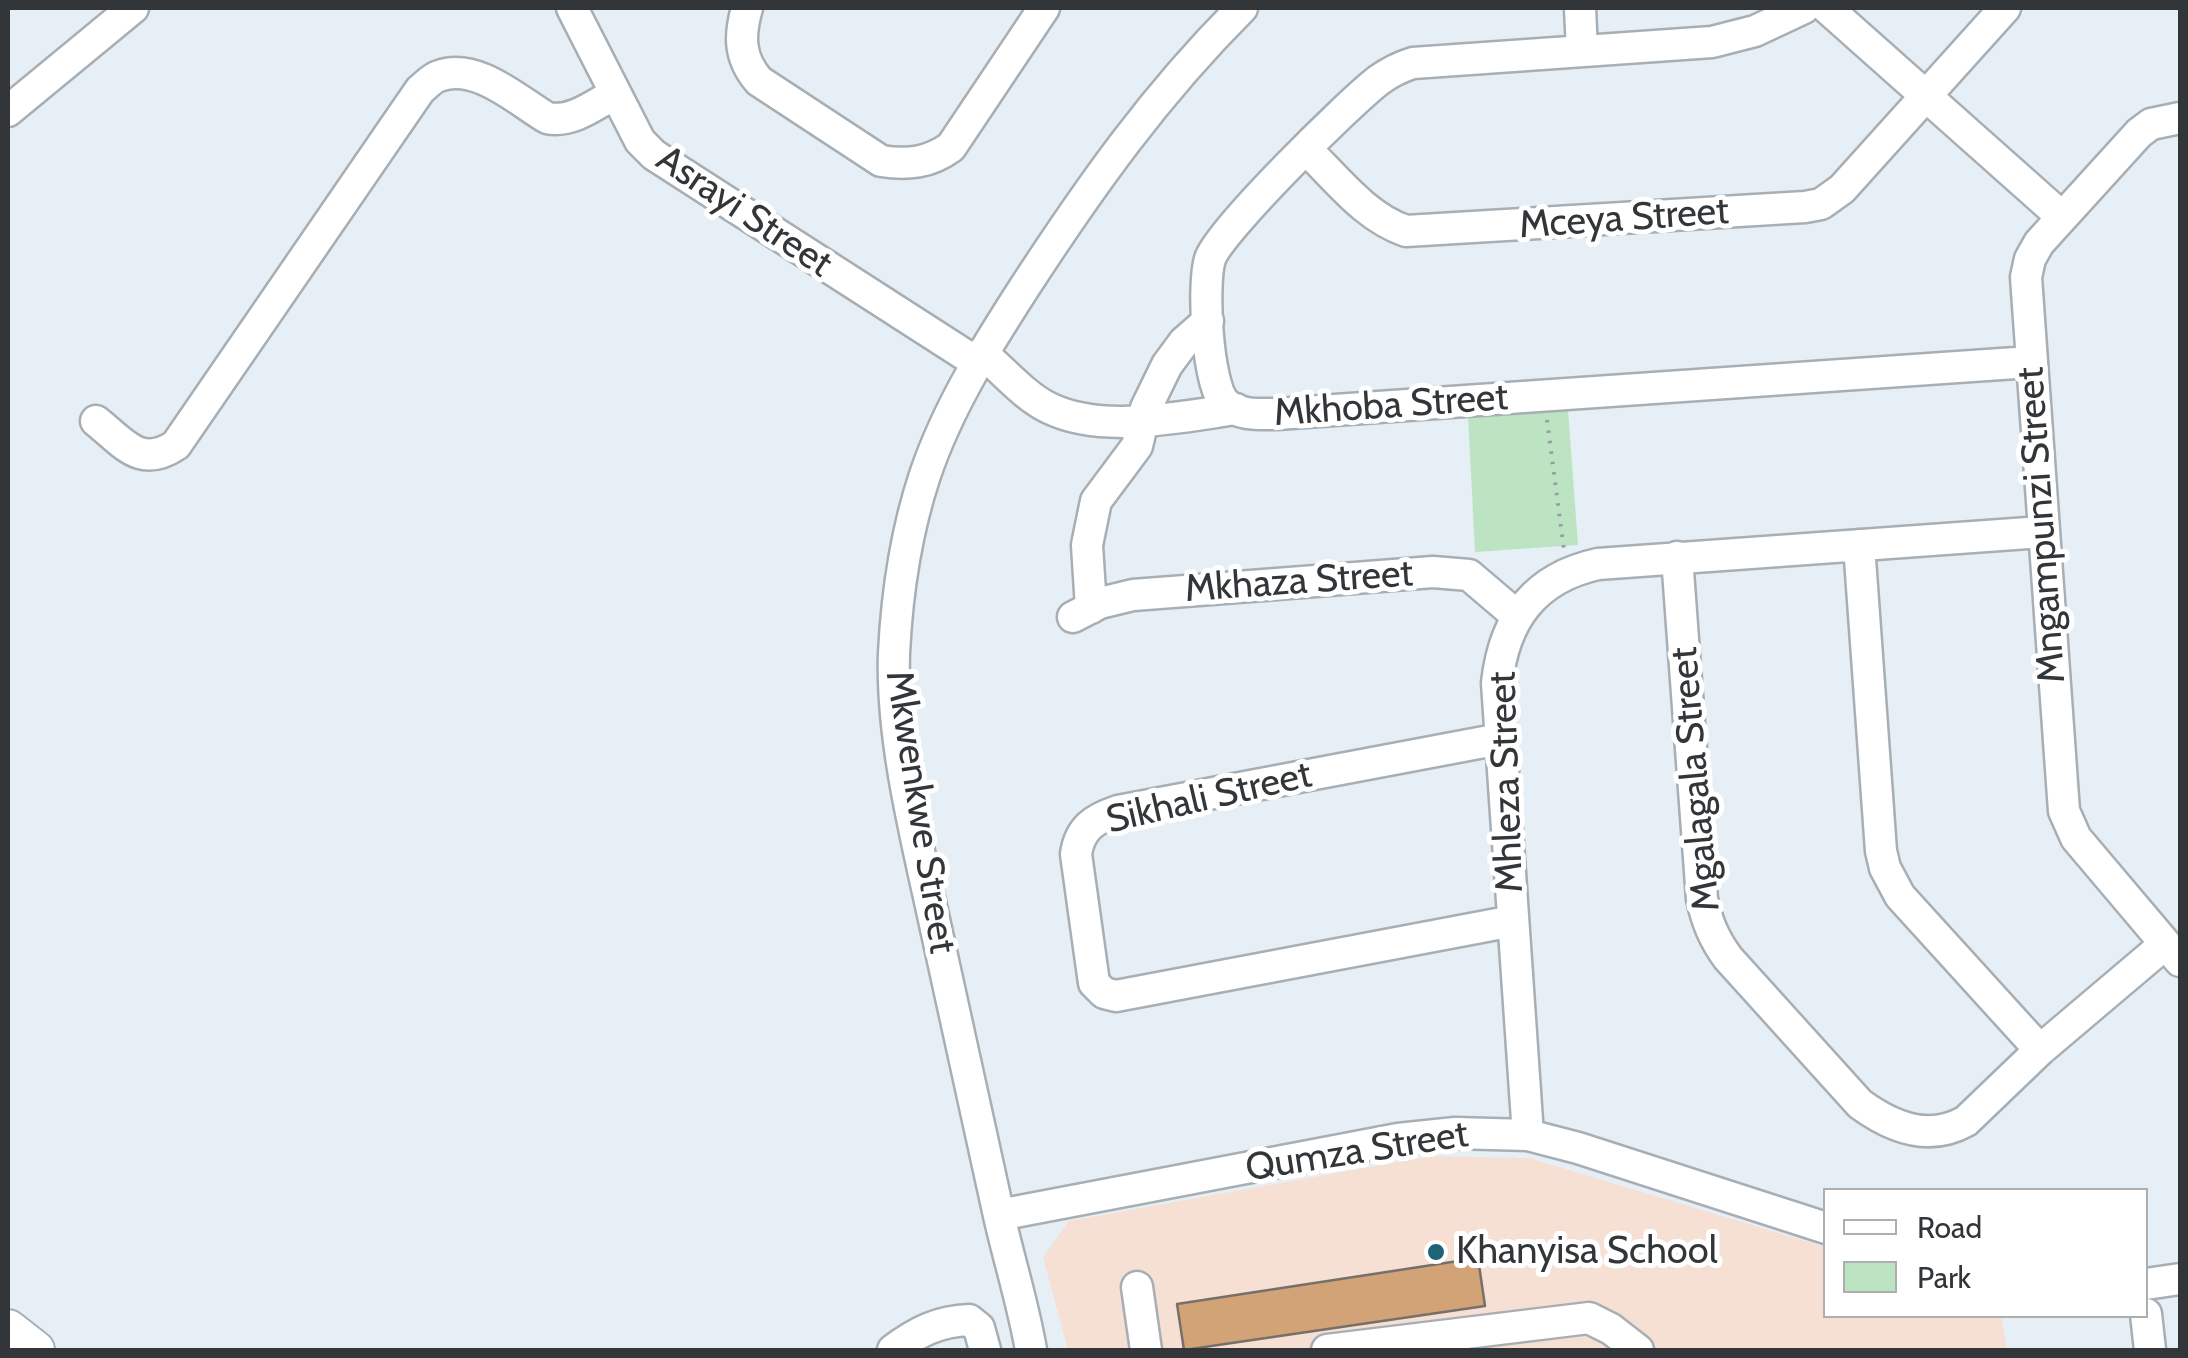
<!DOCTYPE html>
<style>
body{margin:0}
#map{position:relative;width:2188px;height:1358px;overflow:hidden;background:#e7eff6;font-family:Cabin,sans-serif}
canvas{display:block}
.frame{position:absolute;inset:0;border:10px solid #333638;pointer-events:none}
.legend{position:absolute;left:1823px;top:1188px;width:325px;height:130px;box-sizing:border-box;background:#fff;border:2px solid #adafaf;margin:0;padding:12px 18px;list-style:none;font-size:30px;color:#333638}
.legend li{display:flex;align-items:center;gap:20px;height:50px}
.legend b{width:50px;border:2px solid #adafaf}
</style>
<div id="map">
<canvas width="2188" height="1358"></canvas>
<div class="frame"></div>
<ul class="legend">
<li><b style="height:12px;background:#fff"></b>Road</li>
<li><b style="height:28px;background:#bde4c2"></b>Park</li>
</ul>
</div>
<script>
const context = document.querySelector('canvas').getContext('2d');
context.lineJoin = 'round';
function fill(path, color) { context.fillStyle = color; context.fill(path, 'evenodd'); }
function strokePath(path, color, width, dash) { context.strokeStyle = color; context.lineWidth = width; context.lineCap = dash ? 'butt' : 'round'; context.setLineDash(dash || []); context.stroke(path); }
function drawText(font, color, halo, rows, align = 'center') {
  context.font = font + ' Cabin,sans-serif'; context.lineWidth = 10; context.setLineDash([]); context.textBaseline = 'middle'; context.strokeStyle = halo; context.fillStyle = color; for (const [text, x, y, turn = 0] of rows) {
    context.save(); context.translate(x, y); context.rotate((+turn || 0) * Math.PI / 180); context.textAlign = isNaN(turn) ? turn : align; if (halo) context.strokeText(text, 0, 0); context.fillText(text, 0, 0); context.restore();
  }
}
fill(new Path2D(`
 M1431,1156L1529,1158L1825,1247L1826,1316H2001L2007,1350H1068L1043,1257L1069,1221Z`), '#f6dfd3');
fill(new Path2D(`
 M1568,409L1578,545L1475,552L1468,416Z`), '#bde4c2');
const building = new Path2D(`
 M1478,1258L1485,1306L1184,1350L1177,1304Z`);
fill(building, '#d2a377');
strokePath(building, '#77706a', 2.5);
const minor = new Path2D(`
 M572,8L640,141L654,155L976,362
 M747,8C739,36 739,58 759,81L881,161C908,165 929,163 951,147L1044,8
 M1580,8L1582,51
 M1804,8L1755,31L1712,42L1413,63C1400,67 1390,72 1379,80C1350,102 1219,231 1210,259C1202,284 1207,385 1225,403C1239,416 1260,414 1277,414L2030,362
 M1827,8L2061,216
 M8,111L133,8
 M2180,118L2151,124L2139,133L2039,243L2030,259L2026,277L2064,811L2076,838L2180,961
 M1306,149C1337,179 1365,217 1406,231L1805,207L1821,204L1842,189L2005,8
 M982,353C1004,371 1024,396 1049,408C1102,434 1180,417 1236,409
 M96,421C124,443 140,469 176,445L420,90C425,86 432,78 439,76C476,62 517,100 547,118C571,123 593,106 614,94
 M1859,545L1881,851L1885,868L1900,896L2040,1050
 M1677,557L1702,899C1707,922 1714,939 1728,958L1860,1104C1893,1128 1929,1142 1966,1121L2040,1050L2164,945
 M1091,608L1087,545L1096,501L1137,446L1146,408L1167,365L1184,342L1208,321
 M1073,617L1100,603L1133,595L1433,572L1469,575L1516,615
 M1500,739L1118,811C1094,819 1080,828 1076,854L1094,983L1104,993L1116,996L1513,921
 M1528,1135L1497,683C1504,620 1534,578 1598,564L2042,532
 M999,1215L1398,1139L1455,1133L1528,1135L1578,1148L1826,1228
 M2146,1284L2180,1279
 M1137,1287L1146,1350
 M2146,1314L2150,1350
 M893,1350C917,1332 939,1321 969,1320L979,1328L985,1350
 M1031,1350C1023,1303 1008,1257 998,1211C976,1112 955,1013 933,915C915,833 891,737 894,653C897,593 906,532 925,475C948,407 986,347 1024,288C1091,185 1155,95 1242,8
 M1327,1350L1589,1318L1611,1329L1638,1350`);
const major = new Path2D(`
 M8,1329L35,1350`);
strokePath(minor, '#a7afb5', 35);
strokePath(major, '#a7afb5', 42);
strokePath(new Path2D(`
 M1547,420L1564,550`), '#969ca0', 4, [2.5, 8]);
strokePath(minor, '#fff', 30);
strokePath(major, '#fff', 38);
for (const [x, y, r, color] of [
 [1436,1252,10,"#1f6375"]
]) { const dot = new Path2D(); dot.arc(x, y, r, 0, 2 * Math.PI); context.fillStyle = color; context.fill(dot); strokePath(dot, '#fff', 4); }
drawText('38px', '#333638', '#fff', [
 ["Asrayi Street",744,212,34],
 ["Mceya Street",1624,219,-4],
 ["Mkhoba Street",1391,406,-4],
 ["Mngampunzi Street",2042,525,-94],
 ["Mkhaza Street",1299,582,-4],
 ["Mgalagala Street",1696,779,-95],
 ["Mhleza Street",1507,782,-92],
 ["Sikhali Street",1209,798,-13],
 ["Mkwenkwe Street",920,812,81],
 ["Qumza Street",1357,1152,-9]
]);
drawText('38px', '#333638', '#fff', [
 ["Khanyisa School",1456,1252]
], 'left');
</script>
